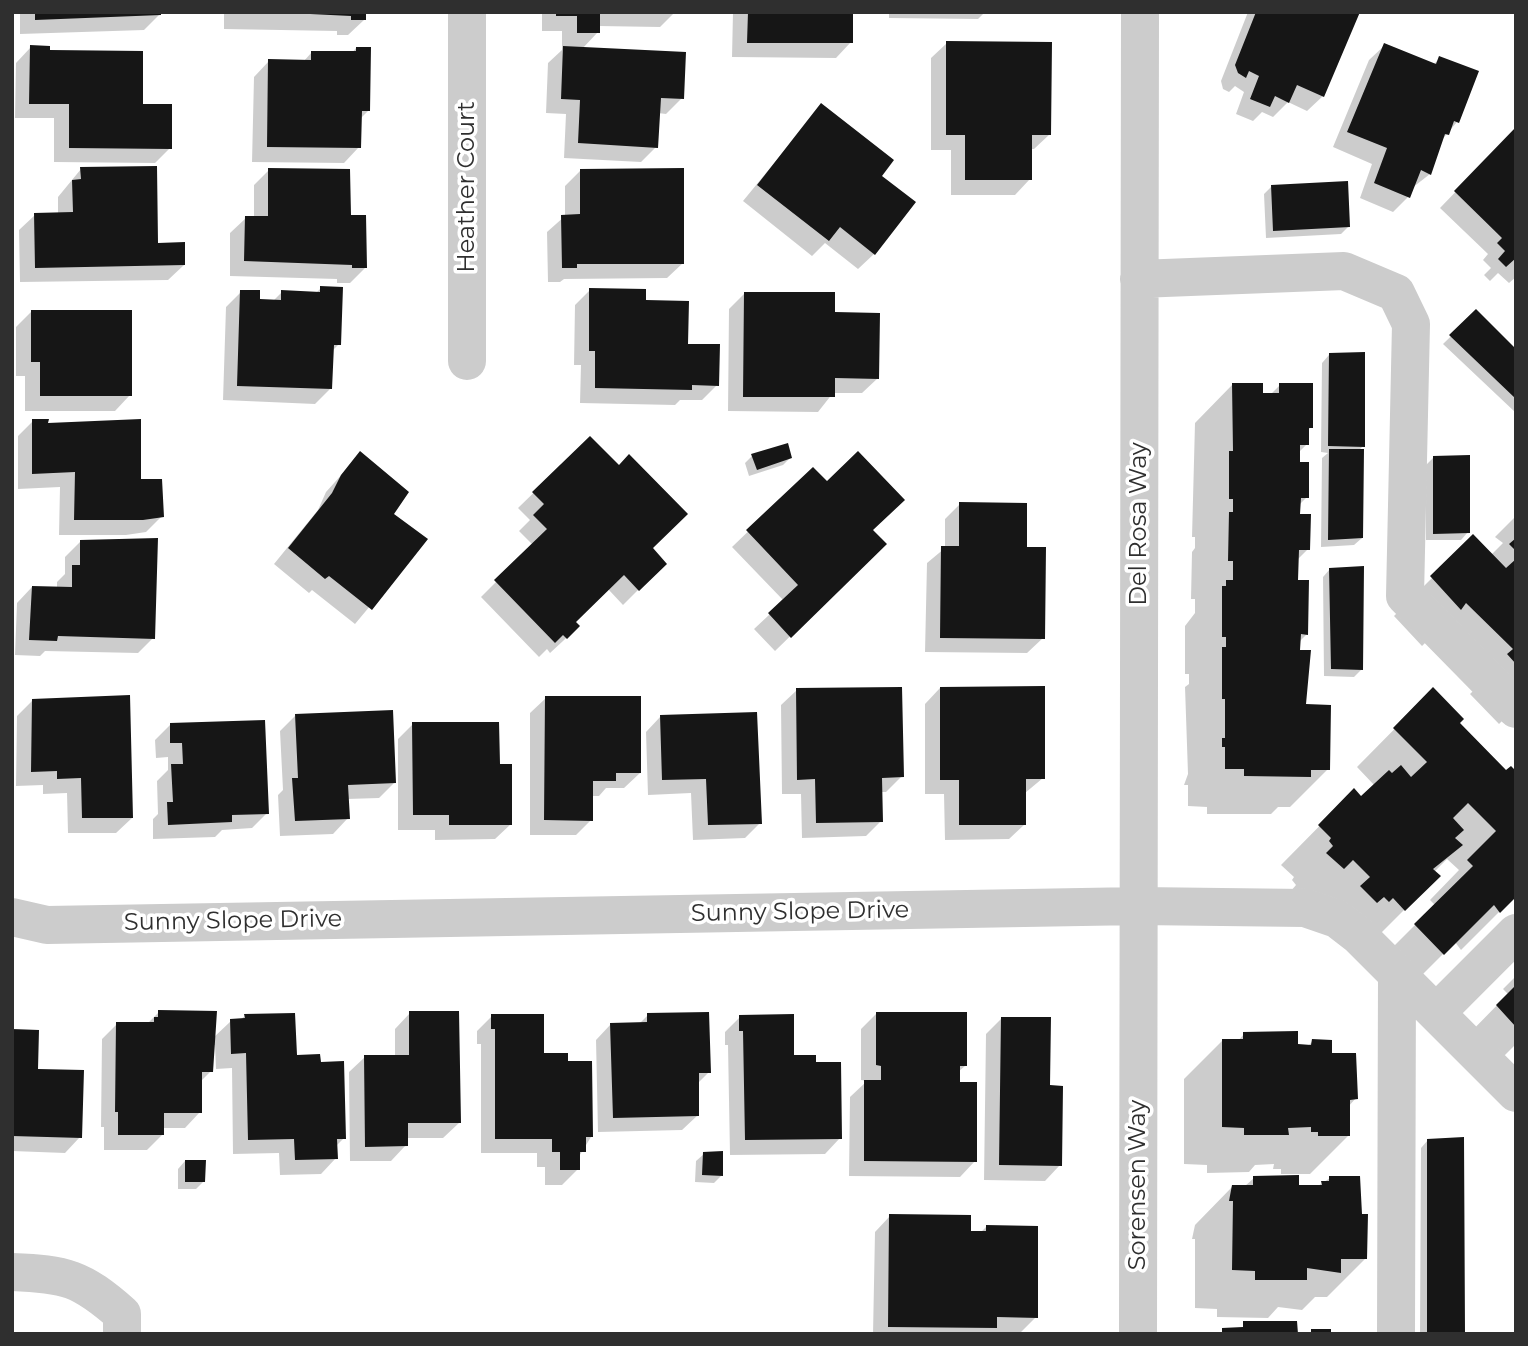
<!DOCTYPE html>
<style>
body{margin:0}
#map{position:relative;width:1528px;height:1346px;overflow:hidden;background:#fff;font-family:Montserrat,sans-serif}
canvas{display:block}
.frame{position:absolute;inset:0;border:14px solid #2f2f2f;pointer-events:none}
</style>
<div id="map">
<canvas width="1528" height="1346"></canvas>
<div class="frame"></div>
</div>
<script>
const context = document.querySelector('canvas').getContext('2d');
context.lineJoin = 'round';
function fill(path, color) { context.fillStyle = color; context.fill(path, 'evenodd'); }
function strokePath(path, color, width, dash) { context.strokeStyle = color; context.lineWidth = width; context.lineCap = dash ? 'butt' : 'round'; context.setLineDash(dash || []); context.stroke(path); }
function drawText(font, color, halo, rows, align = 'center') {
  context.font = font + ' Montserrat,sans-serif'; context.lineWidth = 7; context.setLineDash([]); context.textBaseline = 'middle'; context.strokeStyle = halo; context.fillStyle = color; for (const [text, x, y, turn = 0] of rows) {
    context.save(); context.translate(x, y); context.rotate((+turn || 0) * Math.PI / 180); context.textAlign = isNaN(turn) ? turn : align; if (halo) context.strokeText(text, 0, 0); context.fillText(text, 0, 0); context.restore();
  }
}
fill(new Path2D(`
 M20,12H160V14L144,30L20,34Z
 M224,12H364V20L348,35H337V31L224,29Z
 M542,12H675L660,27L598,26V32L582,49L682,98L666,114L658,113L656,147L641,162L564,158L566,114L546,113L548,63L562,50V31H542Z
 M733,12H852L851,42L836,58L732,57Z
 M889,12H985L978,19L889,18Z
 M1248,12H1359L1323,96L1307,111L1288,102L1273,117L1262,112L1253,121L1236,114L1244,92L1235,86L1229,92L1223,89L1221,81Z
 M947,43L1050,134L1034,149H1030V179L1015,195H951V150H931V58Z
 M1385,45L1433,65L1440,58L1457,122L1440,142L1430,174L1412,188L1408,197L1393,212L1360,198L1372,164L1333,147L1369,60Z
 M31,47L48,51L141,106L170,148L155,163L54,162V118H15L16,63Z
 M356,48L368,111L360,119L359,147L344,163L252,162L254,77L269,61L303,62L312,52L352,53Z
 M821,106L874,254L858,269L825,243L812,256L743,201Z
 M1516,129V277L1509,283L1498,273L1490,281L1484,275L1491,268L1483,260L1488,254L1440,208Z
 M81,169L157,244L184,265L168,280L20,282L19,230L35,215L58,214V197Z
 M269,170L350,217L365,268L350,283H337V279L230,276V233L246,218H254V185Z
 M580,171L683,263L667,278L564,279L560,282H548L547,232L565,216V186Z
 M1271,187L1348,227L1341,234L1266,238L1264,194Z
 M321,288L339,344L332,351L331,388L315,404L223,400L226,307L241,292L258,301H273L282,292L316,293Z
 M590,290L644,301L686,345L717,385L702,400H680L675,405L580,403L581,365H574L575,305Z
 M745,293L833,314L878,378L862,393H833L818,412L728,411L729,309Z
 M32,311L130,395L115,411H25V376H16V327Z
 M1476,312L1516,351V413L1443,344Z
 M1329,355L1363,446L1358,451L1362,538L1354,545L1321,547L1322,458L1328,453L1321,452L1322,363Z
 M1233,384L1261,395H1270L1280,385L1311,427L1307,431V444L1298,453L1307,497L1299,505L1298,516L1308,549L1297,560V582L1307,634L1299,642L1298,652H1309L1304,706L1328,769L1290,807H1278L1271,814H1207V807L1188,806V785H1184L1188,774L1185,687L1189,684V674H1185V626L1195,613V599H1191L1192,552L1195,548V537H1192L1195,423Z
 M33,421L139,481L162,516L146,532L126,535H59L60,487L18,489V436Z
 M590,438L618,467L650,548L649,579L623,605L608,589L573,622L578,626L563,641L550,653L547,649L539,657L481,597L533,545L519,531L530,520L518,508Z
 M360,454L392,515L426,539L355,624L312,590L309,593L274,564L318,510L326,492Z
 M752,456L790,458L783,465L749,476L745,463Z
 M1433,458L1468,532L1461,540H1426V465Z
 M813,469L885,544L775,651L754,629L784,601L732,547Z
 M960,504L1025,548L1043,638L1027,653L925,652L927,563L945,548V519Z
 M1516,516V720L1509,714L1499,724L1470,694L1476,688L1428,640L1422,646L1394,616L1473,537L1491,555L1503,543L1495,537Z
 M81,541L153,638L138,653L45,651L40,656L15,655L17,603L32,587L57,588V582L65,574V557Z
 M1330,569L1362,669L1354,677L1324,676L1323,577Z
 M940,688L1043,778L1025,793V824L1009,839L945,840L944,794H925V704Z
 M797,690L902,776L886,792H881V821L866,836L802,838L801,794H782L781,705Z
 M1433,690L1458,723L1506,772L1499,912L1461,950L1455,942L1405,992L1377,963L1435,905L1430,900L1459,870L1447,859L1434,872L1438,876L1366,948L1290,892L1296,885L1292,880L1294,877L1281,865L1354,791L1361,799L1375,786L1357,767Z
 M546,698L640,773L624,788H606L599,796H591V820L576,835H530V713Z
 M32,701L132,818L116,833H68L67,793L43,794V785L16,786L17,716Z
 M295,716L394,783L379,798L347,799L348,818L333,834L280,836L278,795L283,790L280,731Z
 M661,716L760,823L745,838L693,840L691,793L648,795L646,732Z
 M413,724L498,765L511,824L495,839L435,840V830H398V739Z
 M170,725L267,813L252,828L222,830L215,837L153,839V819L158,814L157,781L168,770V757L156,758L155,740Z
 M1516,976V1044L1486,1074L1459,1044L1508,994L1503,989Z
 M159,1012L213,1038L231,1021L240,1020L245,1016L295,1056L344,1138L335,1147L336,1158L321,1174L280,1175L279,1153L233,1154L232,1068L216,1069L215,1045H213L211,1071L200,1082V1112L185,1128H163V1134L147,1150H104V1127H101L102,1039L117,1024H147Z
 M410,1013L459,1123L443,1138H406V1145L391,1161H350L349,1072L365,1057H395V1029Z
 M876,1014L965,1066L958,1072V1084L975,1161L960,1177L849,1176L850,1097L867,1081L861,1080V1029Z
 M648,1015L709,1072L697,1084L698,1115L682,1130L598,1132L596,1040L611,1024H639Z
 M492,1016L542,1055L591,1137L578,1158V1169L562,1185H545V1167H537V1153H481V1044H477V1031Z
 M740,1017L792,1056L814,1064L840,1138L825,1154L730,1155L728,1045H725V1032Z
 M1002,1018L1048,1087L1060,1165L1045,1181L984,1180L986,1034Z
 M12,1030L80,1137L65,1153L12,1151Z
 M1244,1034L1296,1046H1308L1313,1041L1330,1055L1356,1098L1348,1107V1136L1310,1174H1297V1186H1318L1330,1178L1365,1259L1327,1297H1315L1302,1310L1278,1307L1268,1318L1217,1317V1309L1195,1308V1239H1192L1195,1225L1233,1186H1245L1254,1178L1297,1177V1174H1281V1169H1273L1274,1164L1255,1165L1249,1172L1207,1173V1165L1184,1164V1079L1222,1041H1238Z
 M1428,1140L1463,1334H1420L1421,1148Z
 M704,1154L722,1175L714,1183L695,1182L696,1161Z
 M185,1161L203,1182L196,1189H178V1169Z
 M890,1216L970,1233H980L986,1227L1036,1317L1021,1332L873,1334L875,1232Z`), '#0003');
fill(new Path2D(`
 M35,12H161V15L35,20Z
 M269,12H366V20H351V16Z
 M556,12H600V33H577V16H556Z
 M748,12H853V43H747Z
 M1256,12H1360L1324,97L1297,85L1289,103L1275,96L1270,107L1250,99L1259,76L1249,71L1246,78L1238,73L1235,65Z
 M946,41L1052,42L1051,135H1032V180H965V135H946Z
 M1384,43L1436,64L1439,56L1479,71L1459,123L1454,121L1449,135L1445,134L1431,175L1421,170L1410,198L1374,183L1387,148L1347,132Z
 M30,45L50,46V50L143,51V104H172V149L69,148V104H29Z
 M563,46L686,52L684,99L661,98L658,148L578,143L580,100L561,99Z
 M356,47H371L370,111H362L361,148L267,147L268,59L311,60V51H356Z
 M821,103L894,160L882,176L916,202L875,255L840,227L829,241L757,185Z
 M1516,127V258L1506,267L1498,259L1505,251L1497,243L1502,238L1454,191Z
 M157,166L158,243L185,242V265L35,268L34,213L73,212L72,180L81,179L80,167Z
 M268,168L350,169L351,215H366L367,268H352V265L244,261L245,216H268Z
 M684,168V264H577V268H562L561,215L580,214V169Z
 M1348,181L1350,227L1273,231L1271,185Z
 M320,286L343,287L341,345H334L332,389L237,386L240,290H260V299L281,300V290L320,292Z
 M589,288L646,289V300L689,301L688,344H720L719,386L692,385V390L595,388V351H589Z
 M744,292H835V312L880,313L879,379L835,378V397H743Z
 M1476,309L1516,349V399L1449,335Z
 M31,310H132V396H40V362H31Z
 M1365,352V447L1328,446L1329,353Z
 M1232,383H1263V393H1279V383H1313V428H1309V445H1300V462H1309V498H1301L1300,514H1311L1310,550H1299L1298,580H1309L1308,635L1301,634L1300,650H1311L1306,704L1331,705L1330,770H1311V777L1244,776V769H1225V747H1222V738H1225V699H1222V647H1226V637H1222V586H1226V580H1233V561H1228L1229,512H1233V499H1229V451H1233Z
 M32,419H49L48,423L141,419V479H162L164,517L143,520H74L75,472L32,474Z
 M590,436L619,465L629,454L688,514L653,548L667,564L639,591L624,575L576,622L580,626L567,639L563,635L555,643L494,580L547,529L533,515L544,504L532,492Z
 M788,443L792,458L757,470L751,454Z
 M1329,449H1364L1363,538L1328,540Z
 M360,451L409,492L394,514L428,539L372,610L329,576L325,579L288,548L332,493L341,475Z
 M858,451L905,500L873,530L887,544L791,638L768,613L798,585L746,530L813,467L827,481Z
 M1470,455V533L1433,534V456Z
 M959,502L1027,503V547H1046L1045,639L940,638L941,546H959Z
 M1473,534L1506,568L1516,559V664L1507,654L1513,649L1466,603L1461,610L1430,576Z
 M158,538L155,639L58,636L57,641L29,640L32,586L72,587V565H80V540Z
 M1516,538V551L1509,544Z
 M1364,566L1363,670L1331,669L1329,568Z
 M1045,686V779H1026V825H959V780H940V687Z
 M902,687L904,777L882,778L883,822L816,823L815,779L797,780L796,688Z
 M1433,687L1464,719L1460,723L1506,770L1511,766L1516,771V897L1500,913L1494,905L1444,955L1414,924L1473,866L1467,860L1496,831L1468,803L1453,818L1464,830L1455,838L1463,845L1433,869L1441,876L1405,911L1393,898L1389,902L1384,897L1377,903L1360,886L1370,877L1353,860L1344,869L1326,853L1333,846L1329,841L1331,838L1318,825L1354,788L1361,796L1389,770L1392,773L1401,765L1411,777L1427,762L1393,728Z
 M130,695L133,818H82L81,778L57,779V771L31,772L32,699Z
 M545,696H641V773H616V781H593V821L544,820Z
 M393,710L396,783L348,785L350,819L295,821L292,778H298L295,714Z
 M757,712L762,824L708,825L706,779L662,780L660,715Z
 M265,720L269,814L232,815V822L168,825L167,802H173L171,764H183L182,743H170V723Z
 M412,722H499L500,764H512V825H449V815H413Z
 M1516,985V1027L1496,1005Z
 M158,1010L217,1011L213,1072H202V1113H164V1135H118V1112H115L116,1022H154V1017H158Z
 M409,1011H459L461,1123H408V1146L365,1147L364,1055H409Z
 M709,1012L711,1073H699V1116L613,1118L610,1023L647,1022V1013Z
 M876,1012H967V1066H960V1082H977V1162L864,1161V1080H881V1066L876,1065Z
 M295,1013L297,1055L320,1054L321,1062L344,1061L346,1139H337L338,1159L295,1160L294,1139L248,1140L246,1053L231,1054L230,1019L245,1018L244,1014Z
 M491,1014H544V1053H568V1061H592L593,1137H586V1152H580V1170H560V1152H552V1139H495V1029H491Z
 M794,1014V1055H816V1062H841L842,1139L745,1140L743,1031H739V1015Z
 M1001,1017H1051L1050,1085L1063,1086L1062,1166L999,1165Z
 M12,1029L39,1030L38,1069L84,1070L82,1138L12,1136Z
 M1298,1031V1044L1311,1045L1312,1039L1332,1040V1053H1356L1358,1099L1350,1100V1136H1318V1132H1311V1127L1288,1128L1289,1135H1244V1128L1222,1127V1039H1243V1032Z
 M1464,1137L1465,1334H1427V1139Z
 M723,1151V1176L702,1175L703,1152Z
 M185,1160H206L205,1182H185Z
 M1299,1175V1185H1322L1321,1181H1329V1176H1360L1362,1214H1368L1367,1259H1341V1273L1307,1268V1280H1255V1271L1232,1270L1233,1201H1229L1232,1185H1253V1176Z
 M889,1214L971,1215V1231H986V1225L1038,1226V1318L997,1317V1328L888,1327Z
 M1243,1321H1297L1298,1334H1222V1328L1243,1327Z
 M1311,1329H1331V1334H1311Z`), '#161616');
strokePath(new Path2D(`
 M467,12V361
 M1139,279L1344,271L1396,293L1411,324L1405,596L1516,709
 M12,917L47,925L1139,906L1305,908L1337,919L1359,936L1516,1093
 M1436,1013L1516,933
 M12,1272C66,1274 81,1278 122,1314V1334
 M1138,1334L1140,12
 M1396,1334L1397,974`), '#ccc', 38);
drawText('24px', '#2f2f2f', '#fff', [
 ["Heather Court",467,187,-90],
 ["Del Rosa Way",1139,524,-90],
 ["Sunny Slope Drive",800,912,-1],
 ["Sunny Slope Drive",233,921,-1],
 ["Sorensen Way",1138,1185,-90]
]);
</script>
